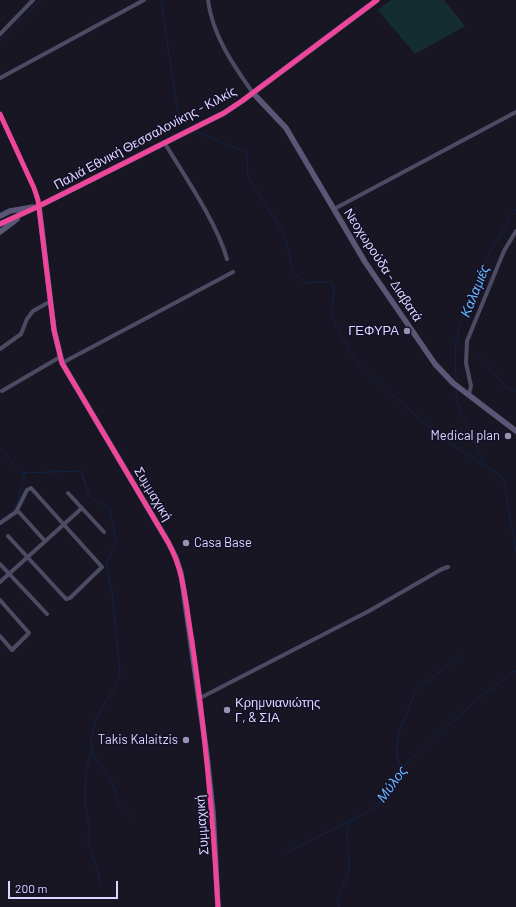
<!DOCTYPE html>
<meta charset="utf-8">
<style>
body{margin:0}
#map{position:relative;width:516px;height:907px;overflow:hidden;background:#181622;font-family:Barlow,sans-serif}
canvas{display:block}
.scale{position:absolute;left:8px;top:881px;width:110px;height:18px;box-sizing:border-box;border:2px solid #dcd7ff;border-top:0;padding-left:5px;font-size:12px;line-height:14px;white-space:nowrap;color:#dcd7ff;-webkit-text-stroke:3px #141028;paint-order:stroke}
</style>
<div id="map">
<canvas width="516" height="907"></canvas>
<div class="scale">200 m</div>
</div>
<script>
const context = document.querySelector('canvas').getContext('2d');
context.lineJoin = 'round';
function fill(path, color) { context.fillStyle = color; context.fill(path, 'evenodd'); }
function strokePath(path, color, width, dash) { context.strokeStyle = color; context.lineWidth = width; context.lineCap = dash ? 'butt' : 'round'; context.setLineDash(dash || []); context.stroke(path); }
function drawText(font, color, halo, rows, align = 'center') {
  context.font = font + ' Barlow,sans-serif'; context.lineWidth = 3; context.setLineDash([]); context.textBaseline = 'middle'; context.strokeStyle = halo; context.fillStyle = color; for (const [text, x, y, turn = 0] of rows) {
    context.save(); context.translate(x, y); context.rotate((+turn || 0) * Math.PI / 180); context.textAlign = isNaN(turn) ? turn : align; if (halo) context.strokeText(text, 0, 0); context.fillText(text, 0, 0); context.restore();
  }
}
fill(new Path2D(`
 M391,0H444L465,26L415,54L378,10Z`), '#142e2f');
strokePath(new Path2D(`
 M161,0L178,114L187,124
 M16,25L41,0
 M0,41L10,31
 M195,131L247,152L248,176L285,236L293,272L304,283L328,282L333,284L334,291L331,313L338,330L359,365L440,437L503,477L516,552
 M458,339L461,343
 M475,352L506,387L516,391
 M456,380C456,366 454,350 457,337C468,291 490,248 516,209
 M456,390L457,403L485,466
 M0,448L21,473L81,471L90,498L109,507L116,541L106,564L112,592L120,674L114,688L96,719L91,739L92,750L97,761L110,778L119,803L133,818
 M11,512L17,504L25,473
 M92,751L86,771L85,804L90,830L88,840L98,873L100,885
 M401,769L396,752L400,729L416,690L462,655
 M283,854L354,819
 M339,907L337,902L349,870L347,829L354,819L378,806L397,772L481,696L516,671`), '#102549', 1);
strokePath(new Path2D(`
 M208,0C212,34 233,65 253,93
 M0,34L33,0
 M0,78L144,0
 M0,114L34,188L39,206
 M164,142C184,175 217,223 227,259
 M334,209L516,112
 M0,349L21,334L27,319L33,311L51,301
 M62,363L233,272
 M2,391L60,357
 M469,394L471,386L466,363L467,341L504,251L516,231
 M68,493L104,532
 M17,510L45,541
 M0,523L16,512L27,490L31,488L102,567L70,598L66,599L8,536
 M0,564L47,614
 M0,582L82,508
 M0,600L29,633L12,650L0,636
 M200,698L369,611L442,569L448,567`), '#4c4b63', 4);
strokePath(new Path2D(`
 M253,93L286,128L365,262L435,364L453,383L516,431
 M39,206L54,330L62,363L168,542L176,558L181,573L207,756L213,812L218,907
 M0,216L10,211L33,207
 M0,224L39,206L224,113L242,101L377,0
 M0,232L17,219`), '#595775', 5.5);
strokePath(new Path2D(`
 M0,114L34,188L38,200L54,330L62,363L168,542C185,572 186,608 192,641C205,730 213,818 218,907
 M0,224L39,206L224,113L242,101L377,0`), '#ed469a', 5);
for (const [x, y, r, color] of [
 [407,331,4,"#9793b2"],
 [508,436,4,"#9793b2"],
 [186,543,4,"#9793b2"],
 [227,710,4,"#9793b2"],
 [186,740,4,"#9793b2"]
]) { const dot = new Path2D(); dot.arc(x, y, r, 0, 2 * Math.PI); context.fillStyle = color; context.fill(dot); strokePath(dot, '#141028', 1.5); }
drawText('13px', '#dcd7ff', '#141028', [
 ["Παλιά Εθνική Θεσσαλονίκης - Κιλκίς",145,138,-28],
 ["Νεοχωρούδα - Διαβατά",383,265,57],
 ["Συμμαχική",153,494,59],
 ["Συμμαχική",202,825,-94]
]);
drawText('13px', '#dcd7ff', '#141028', [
 ["ΓΕΦΥΡΑ",399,331],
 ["Medical plan",500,436],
 ["Casa Base",194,543,"left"],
 ["Κρημνιανιώτης",235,703,"left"],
 ["Γ, & ΣΙΑ",235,718,"left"],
 ["Takis Kalaitzis",178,740]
], 'right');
drawText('italic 14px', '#67b8fd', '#141028', [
 ["Καλαμιές",475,291,-68],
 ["Μύλος",392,784,-54]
]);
</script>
